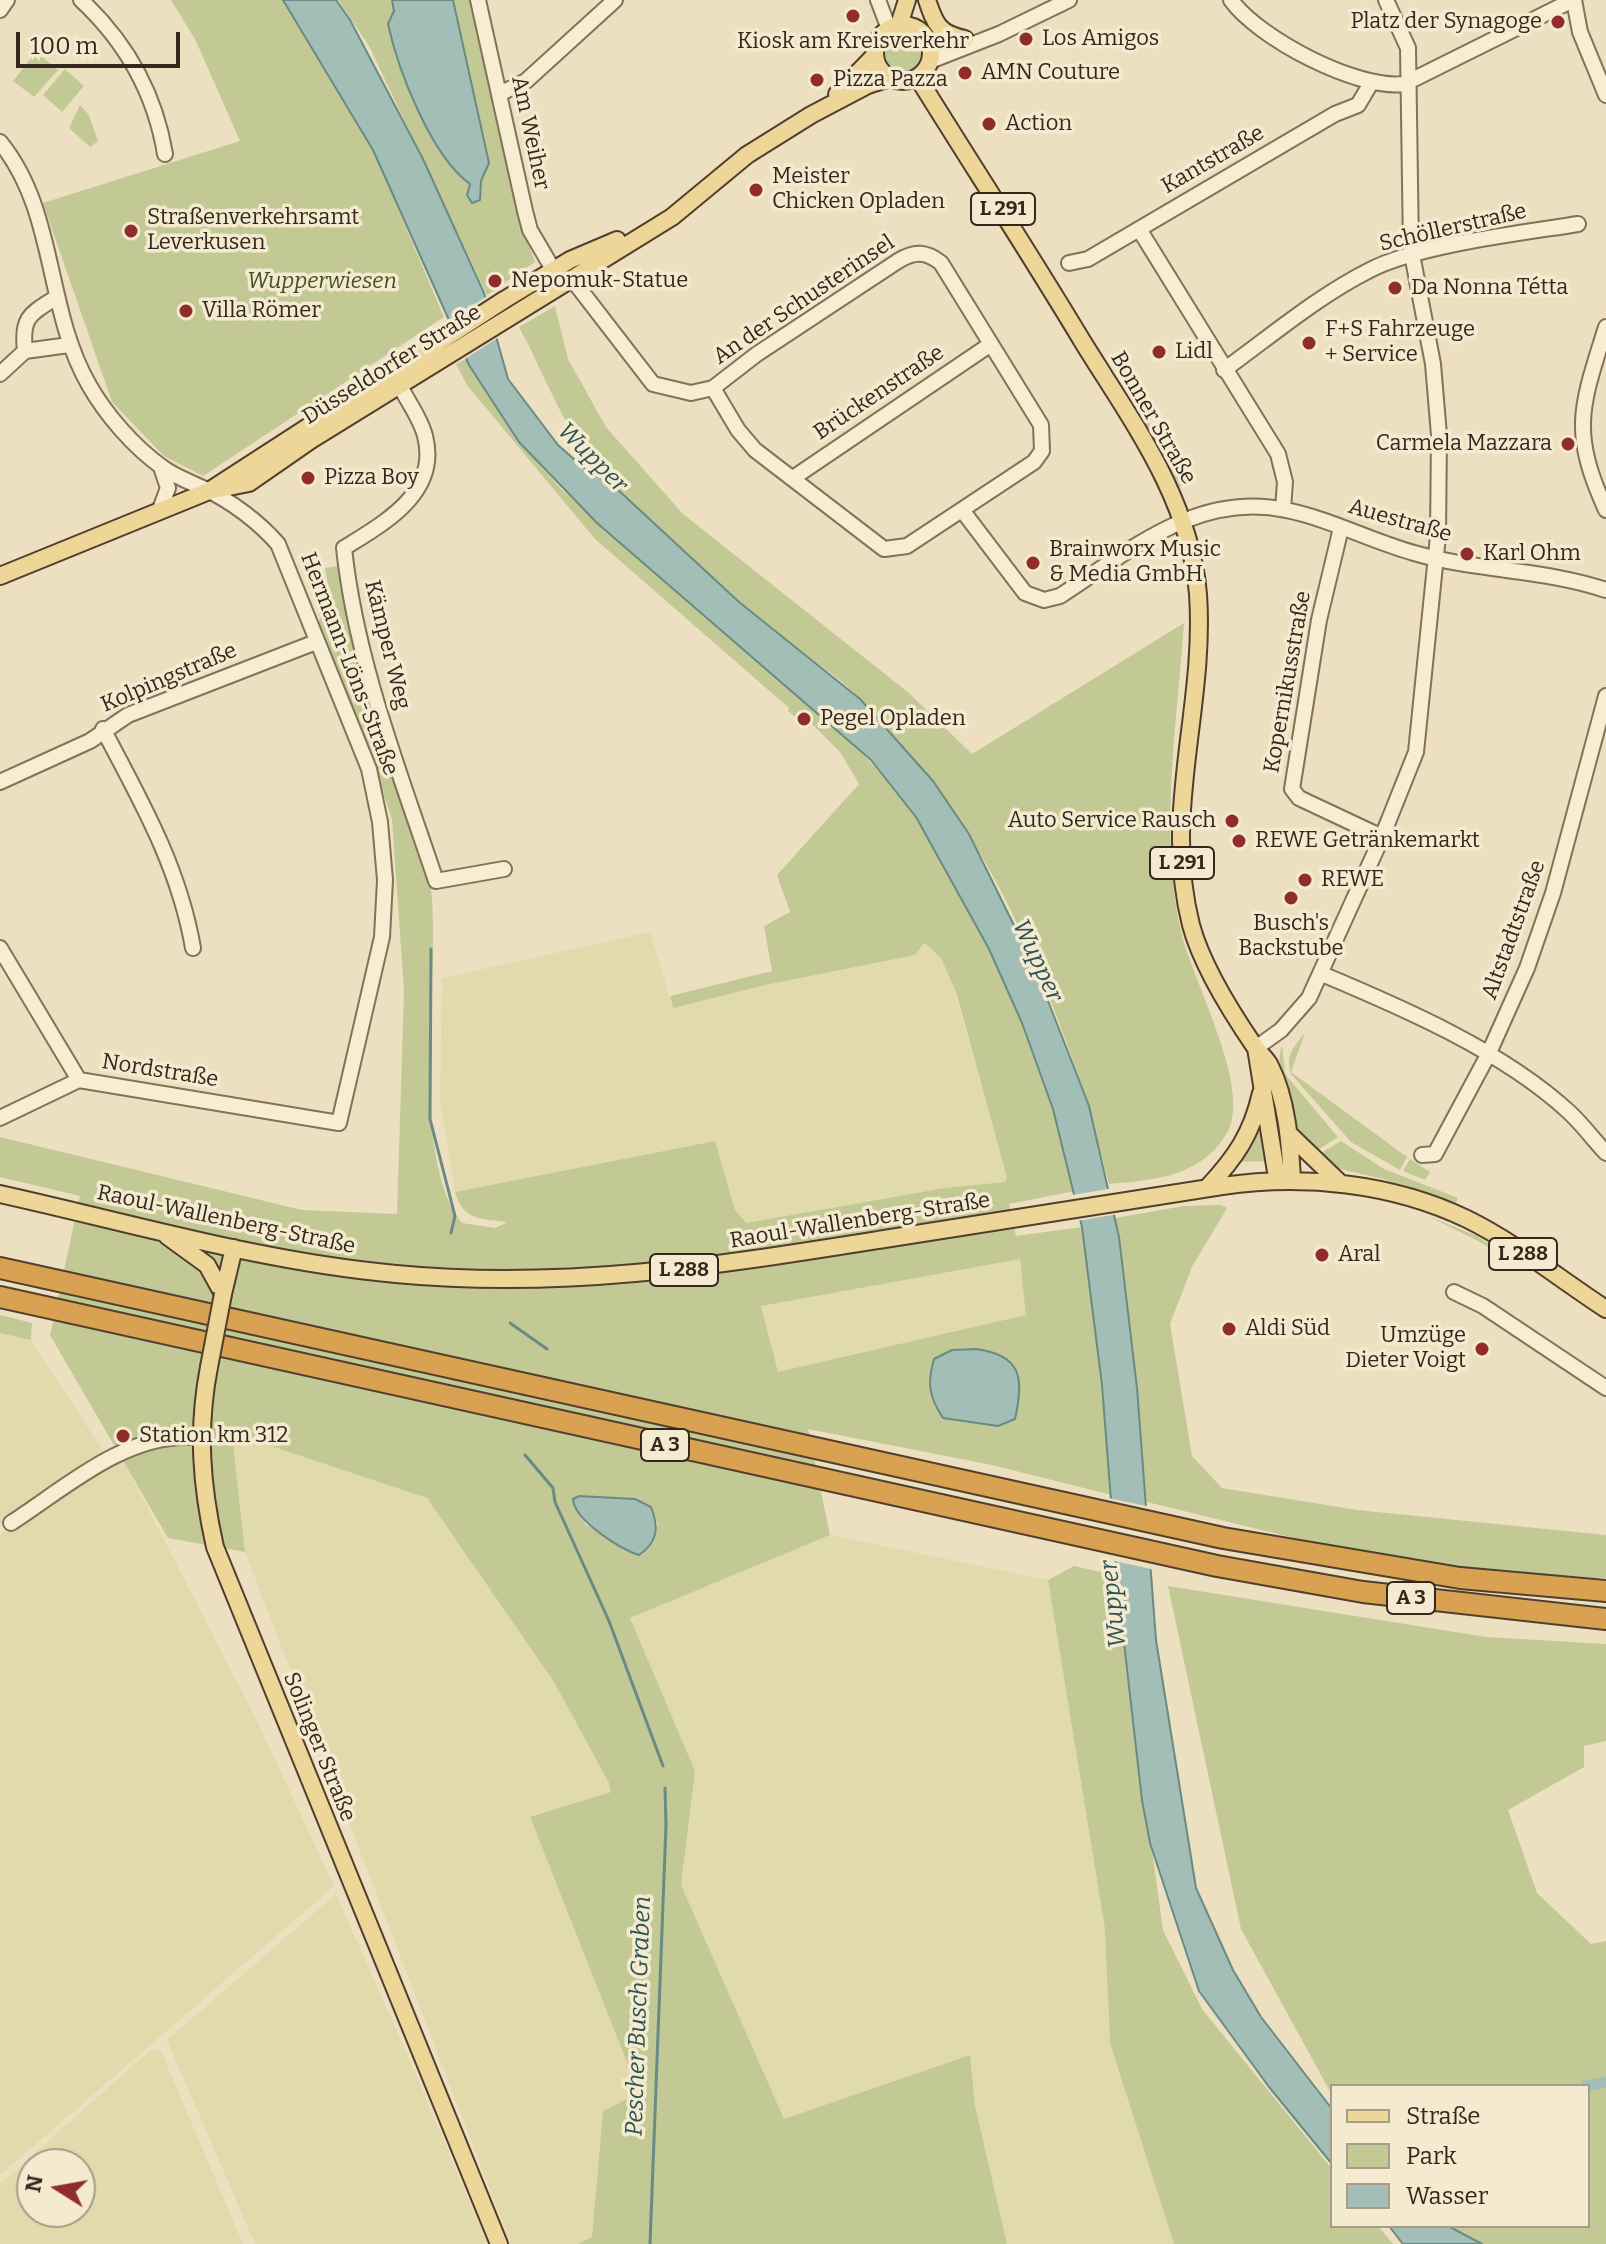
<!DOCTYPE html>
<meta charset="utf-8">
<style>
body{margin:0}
#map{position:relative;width:1606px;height:2244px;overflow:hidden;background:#ece0c0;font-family:Bitter,serif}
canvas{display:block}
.legend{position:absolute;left:1330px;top:2084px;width:260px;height:144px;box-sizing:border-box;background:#f3eacf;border:2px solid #a79c88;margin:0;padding:10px 14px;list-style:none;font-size:24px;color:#34281d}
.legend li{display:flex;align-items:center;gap:16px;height:40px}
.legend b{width:40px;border:2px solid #a79c88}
.north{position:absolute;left:16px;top:2148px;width:80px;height:80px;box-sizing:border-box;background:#f3eacf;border:2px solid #a79c88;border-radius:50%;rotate:281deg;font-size:22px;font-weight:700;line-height:32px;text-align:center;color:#34281d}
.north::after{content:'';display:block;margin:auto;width:28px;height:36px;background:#902d2b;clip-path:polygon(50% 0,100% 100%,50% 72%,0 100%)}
.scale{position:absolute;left:16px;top:32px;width:164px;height:36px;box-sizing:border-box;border:4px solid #34281d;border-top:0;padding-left:10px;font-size:24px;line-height:28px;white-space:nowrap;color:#34281d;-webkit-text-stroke:6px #f3eacf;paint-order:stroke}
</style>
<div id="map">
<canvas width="1606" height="2244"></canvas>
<ul class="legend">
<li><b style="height:10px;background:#eed598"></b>Straße</li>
<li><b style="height:22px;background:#c2c994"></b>Park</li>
<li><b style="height:22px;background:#a2beb6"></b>Wasser</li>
</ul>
<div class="north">N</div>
<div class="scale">100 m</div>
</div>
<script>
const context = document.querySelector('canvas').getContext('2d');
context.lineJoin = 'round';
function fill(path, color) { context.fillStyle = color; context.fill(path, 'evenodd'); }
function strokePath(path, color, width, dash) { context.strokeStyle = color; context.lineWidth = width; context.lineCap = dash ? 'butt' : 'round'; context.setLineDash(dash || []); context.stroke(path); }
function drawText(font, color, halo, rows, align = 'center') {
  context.font = font + ' Bitter,serif'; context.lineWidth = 7; context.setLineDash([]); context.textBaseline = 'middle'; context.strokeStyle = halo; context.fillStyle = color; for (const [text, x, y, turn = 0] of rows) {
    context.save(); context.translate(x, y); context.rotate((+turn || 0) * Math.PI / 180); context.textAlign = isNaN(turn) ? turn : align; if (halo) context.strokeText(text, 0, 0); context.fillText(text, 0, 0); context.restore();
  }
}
fill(new Path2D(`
 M650,932L673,1008L923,943L941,958L956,995L1007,1178L1005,1182L945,1188L745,1223L735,1211L715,1141L455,1192L440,1102L442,978Z
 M1020,1258L1027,1315L778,1373L760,1306Z
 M0,1333L31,1340L107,1457L0,1524Z
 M232,1433L427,1498L554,1682L609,1783L611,1792L530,1818L639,2093L603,2111L592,2238L578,2244H511L245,1552Z
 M122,1458L257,1721L334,1886L0,2175V1535Z
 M830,1535L1048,1580L1105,1929L1110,2043L1174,2244H1007L975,2106L969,2055L784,2119L681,1885L695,1771L630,1618Z
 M336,1894L418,2079L487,2244H255L167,2040Z
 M152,2049L161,2051L243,2244H0V2184ZM32,2164H80V2212H32Z`), '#e1daad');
fill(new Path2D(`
 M171,0H283L373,150L444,317L203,476L164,456L112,402L43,203L240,141L195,39Z
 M338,0H474L520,221L535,262L487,295L369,46Z
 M885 53a19 19 0 1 1 38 0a19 19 0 1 1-38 0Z
 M36,52L58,70L34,97L13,81Z
 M65,69L84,86L62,112L43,95Z
 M80,105L89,115L98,141L90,147L69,128Z
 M555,306L568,359L606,427L683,514L909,693L972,754L1184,623C1177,724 1159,832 1181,932C1192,979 1250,1085 1229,1129C1205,1176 1156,1180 1109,1184C1078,1055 1014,887 933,782C911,753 885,726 861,700C839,676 807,657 781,636C723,590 648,530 601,474C564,430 546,377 519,327Z
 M465,359L519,442L561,489L829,721C861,751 890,781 915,816C982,910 1054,1078 1075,1191L1009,1204L1016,1236L1082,1227L1090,1274L1112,1495L992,1465L808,1429L830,1535L630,1618L695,1771L681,1885L784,2119L970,2055L975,2106L1007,2244H578L592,2237L603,2111L639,2093L530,1817L611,1792L609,1783L554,1682L427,1498L232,1433L245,1552L168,1538L50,1335L80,1196L0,1177V1137L302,1210L397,1214L404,991L392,819L363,733L317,625L320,618L318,608L332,606L325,568L339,566C353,646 381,723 405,801C413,829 428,860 431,888C441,977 408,1155 462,1223L495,1228L508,1222C482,1219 463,1221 455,1192L715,1141L735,1210L746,1223L945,1188L1005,1182L1007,1178L957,995L941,958L924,943L915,955L765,985L673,1008L670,996L772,971L764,926L790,912L777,875L859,784L840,752L812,724L808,728L788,711L789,708L595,539L467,385L456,364ZM1020,1259L1026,1315L778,1372L761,1306ZM579,1496L635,1499L651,1508L658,1525L623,1550L609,1536L585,1524Z
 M1143,412L1183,485L1178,488L1139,417Z
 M1305,1033L1291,1072L1407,1157L1400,1170L1351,1142L1291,1074C1285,1055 1294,1047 1305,1033Z
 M1282,1045L1285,1074L1338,1137L1313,1153C1293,1126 1272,1078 1282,1045Z
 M1262,1121L1270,1161L1240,1162L1257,1137Z
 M1341,1141L1384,1169L1458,1198L1455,1204L1383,1179L1336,1168L1316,1156Z
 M1410,1159L1430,1172L1425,1180L1403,1171Z
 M1221,1205L1227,1208L1192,1267L1170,1324L1192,1456L1222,1488L1357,1510L1606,1535V1578L1544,1577L1364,1555L1147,1502L1115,1218L1184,1206Z
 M1428,1216L1477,1236L1516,1263L1515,1265L1480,1242Z
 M0,1315L32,1323L31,1340L0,1333Z
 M1074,1566L1114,1575L1163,1930L1202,2009L1332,2169V2226H1378L1393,2244H1174L1110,2043L1105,1929L1048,1580Z
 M1168,1586L1486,1637L1606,1644V1741L1584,1746V1767L1508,1810L1537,1893L1591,1944L1606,1941V2244H1482L1448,2226H1588V2086H1332V2095L1241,1929Z`), '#c2c994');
const water = new Path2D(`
 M283,0H336L350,20L423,159L484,293L508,379L558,445L593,476L602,475L739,602L860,699L933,781L969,834L1036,970L1089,1106L1119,1237L1137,1388L1156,1640L1196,1888L1233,1970L1261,2017L1332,2109V2164L1269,2087L1199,1991L1150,1843L1142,1800L1118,1590L1102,1385L1082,1227L1053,1109L1022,1023L989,949L916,817L871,760L597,523L519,442L469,365L373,150Z
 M392,0H453L489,163L481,181L480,200L472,203L467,195L470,184C431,156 398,70 388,24L394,11Z
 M976,1349C1022,1355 1024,1378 1015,1419L998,1426L943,1418C929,1397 927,1383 934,1359L952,1350Z
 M579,1496L635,1499L651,1507C659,1527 658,1542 639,1555C620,1549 574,1520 573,1499Z
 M1389,2226H1448L1482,2244H1403Z`);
fill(water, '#a2beb6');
strokePath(water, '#6a8b84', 2);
fill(new Path2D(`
 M489,295L499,337L462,361L443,324Z
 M1114,1188L1119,1214L1077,1221L1072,1195Z
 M1108,1498L1151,1507L1155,1570L1114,1561Z`), '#ece0c0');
strokePath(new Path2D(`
 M431,949L430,1119L455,1216L451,1233
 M510,1323L547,1349
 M525,1455L553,1488L555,1502L609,1621L663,1766
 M650,2244L666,1825L665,1788`), '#6a8b84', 3);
strokePath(new Path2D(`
 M1586,2086L1606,2082`), '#a2beb6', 11);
const minor = new Path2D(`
 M81,0C126,42 155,94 165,154
 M478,0L525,211L530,230L554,271
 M878,0L889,29
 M1231,0C1258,38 1357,90 1404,84L1573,0
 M1574,0L1580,32L1606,95
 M0,10L7,0
 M930,44L963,39
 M930,61L999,34L1069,0
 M499,94L526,81L615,0
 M0,142C57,212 45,309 89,385C106,415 134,447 162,467C175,477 191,482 205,489C231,501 259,522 278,544L369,769L380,822L385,880L382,937L339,1123L79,1080L0,948
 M1139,229L1278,454L1285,482L1283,509
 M1069,263L1088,259L1335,114L1358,105L1371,83
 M572,279L653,384L691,393L713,388L738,430L755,450L884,549L907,546L1034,462L1042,451L1041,425L941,263C926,251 914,251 898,261L757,354L713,388
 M1606,327C1581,407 1570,431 1606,510
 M25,351C21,317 30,314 57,297
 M1224,370C1271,336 1318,296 1370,270C1418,245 1522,233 1578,224
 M0,374L25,351L69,345
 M400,386C408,402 421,419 425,436C440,493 384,523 344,548C356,662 400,773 436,881L504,869
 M793,478L991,344
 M962,510L1025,593L1044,600L1060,596C1130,551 1197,491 1286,510C1330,519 1371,541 1414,553C1476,571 1544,569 1606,590
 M159,512L168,488L161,467
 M1341,528L1319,620L1292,789L1299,798L1382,837
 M103,729C141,801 179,867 193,948
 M0,782L90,741L128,715L316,642
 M1322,974C1403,1008 1503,1051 1569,1112C1582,1124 1593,1139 1606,1153
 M1256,1048L1281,1030L1309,998L1382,837L1416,752L1438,536L1439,435L1433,364L1411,249L1408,48L1386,0
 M0,1118L79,1080
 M1422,1155L1435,1154L1488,1055L1527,968L1553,893L1606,696
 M1454,1292L1483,1306L1606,1388
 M11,1523C64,1489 123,1435 189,1437`);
const major = new Path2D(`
 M927,0C935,24 939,34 965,39
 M899,25L907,0
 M875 53a28 28 0 1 1 56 0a28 28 0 1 1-56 0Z
 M918,78C972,165 1028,251 1081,339C1130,419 1190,497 1198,594C1206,707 1162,811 1191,925C1202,966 1231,1012 1255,1047C1260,1054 1267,1059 1270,1066C1287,1099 1290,1143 1292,1179
 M837,94L875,55
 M209,491L249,483L311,440L672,217L747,155L811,115L868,85L890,78
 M0,576L209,491L504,300L570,260L617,240
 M1256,1048L1277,1178
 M1288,1133L1341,1184
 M1207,1188C1235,1158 1252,1134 1261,1093
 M0,1194C131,1223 262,1262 396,1274C563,1290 714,1266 878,1240C992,1222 1107,1205 1222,1186C1303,1174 1392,1183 1467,1219C1516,1243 1561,1280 1606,1309
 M167,1236L207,1265L223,1294
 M223,1294L234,1248
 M209,1367C197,1429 201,1485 215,1547L499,2244`);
const highway = new Path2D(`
 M0,1268L1223,1538L1460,1578L1606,1591
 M0,1297L1217,1566L1363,1592L1606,1619`);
strokePath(minor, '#847159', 18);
strokePath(major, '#513f2d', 20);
strokePath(highway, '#513f2d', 24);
strokePath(minor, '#f7edd2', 14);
strokePath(major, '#eed598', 16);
strokePath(highway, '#d9a152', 20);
const majorBridge = new Path2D(`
 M209,1367L223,1294`);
strokePath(majorBridge, '#513f2d', 20, []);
strokePath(majorBridge, '#eed598', 16);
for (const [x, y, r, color] of [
 [853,16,8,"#902d2b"],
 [1558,22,8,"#902d2b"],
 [1026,39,8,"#902d2b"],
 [965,73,8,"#902d2b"],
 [817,80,8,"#902d2b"],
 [989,124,8,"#902d2b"],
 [756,190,8,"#902d2b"],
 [131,231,8,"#902d2b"],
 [495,281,8,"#902d2b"],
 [1395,288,8,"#902d2b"],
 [186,311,8,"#902d2b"],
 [1309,343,8,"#902d2b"],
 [1159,352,8,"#902d2b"],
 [1568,444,8,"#902d2b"],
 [308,478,8,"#902d2b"],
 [1467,554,8,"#902d2b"],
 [1033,563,8,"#902d2b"],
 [804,719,8,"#902d2b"],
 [1232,821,8,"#902d2b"],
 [1239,841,8,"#902d2b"],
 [1305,880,8,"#902d2b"],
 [1291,898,8,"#902d2b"],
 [1322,1255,8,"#902d2b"],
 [1229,1329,8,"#902d2b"],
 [1482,1349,8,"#902d2b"],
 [123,1436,8,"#902d2b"]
]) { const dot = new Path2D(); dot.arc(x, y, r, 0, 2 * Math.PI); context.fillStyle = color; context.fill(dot); strokePath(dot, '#f3eacf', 3); }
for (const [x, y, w] of [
 [1003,209,64],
 [1182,863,64],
 [1523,1254,68],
 [684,1270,68],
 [665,1445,48],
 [1411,1598,48]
]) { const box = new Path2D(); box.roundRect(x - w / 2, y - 16, w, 32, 6); context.fillStyle = '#f3eacf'; context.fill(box); strokePath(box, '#34281d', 2); }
drawText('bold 20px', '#34281d', null, [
 ["L 291",1003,209],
 ["L 291",1182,863],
 ["L 288",1523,1254],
 ["L 288",684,1270],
 ["A 3",665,1445],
 ["A 3",1411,1598]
]);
drawText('22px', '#34281d', '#f3eacf', [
 ["Platz der Synagoge",1542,22,"right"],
 ["Los Amigos",1042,39],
 ["Kiosk am Kreisverkehr",853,42,"center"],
 ["AMN Couture",981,73],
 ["Pizza Pazza",833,80],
 ["Action",1005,124],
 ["Meister",772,177],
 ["Chicken Opladen",772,202],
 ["Straßenverkehrsamt",147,218],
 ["Leverkusen",147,243],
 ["Nepomuk-Statue",511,281],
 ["Da Nonna Tétta",1411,288],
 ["Villa Römer",202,311],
 ["F+S Fahrzeuge",1325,330],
 ["+ Service",1325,355],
 ["Lidl",1175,352],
 ["Carmela Mazzara",1552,444,"right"],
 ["Pizza Boy",324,478],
 ["Brainworx Music",1049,550],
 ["& Media GmbH",1049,575],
 ["Karl Ohm",1483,554],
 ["Pegel Opladen",820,719],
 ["Auto Service Rausch",1216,821,"right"],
 ["REWE Getränkemarkt",1255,841],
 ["REWE",1321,880],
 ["Busch's",1291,924,"center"],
 ["Backstube",1291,949,"center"],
 ["Aral",1338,1255],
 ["Aldi Süd",1245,1329],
 ["Umzüge",1466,1336,"right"],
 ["Dieter Voigt",1466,1361,"right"],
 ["Station km 312",139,1436]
], 'left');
drawText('22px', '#34281d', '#f3eacf', [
 ["Am Weiher",530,133,78],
 ["Kantstraße",1213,160,-30],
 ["Schöllerstraße",1453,228,-13],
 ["An der Schusterinsel",804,300,-34],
 ["Düsseldorfer Straße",392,365,-32],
 ["Brückenstraße",879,393,-34],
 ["Bonner Straße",1153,418,60],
 ["Auestraße",1400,521,16],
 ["Kämper Weg",387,645,76],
 ["Hermann-Löns-Straße",349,664,69],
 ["Kolpingstraße",169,678,-23],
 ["Kopernikusstraße",1288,682,-80],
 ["Altstadtstraße",1514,930,-70],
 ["Nordstraße",160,1071,9],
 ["Raoul-Wallenberg-Straße",226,1220,12],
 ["Raoul-Wallenberg-Straße",860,1221,-9],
 ["Solinger Straße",319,1747,68]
]);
drawText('italic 22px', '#434f24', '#f3eacf', [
 ["Wupperwiesen",322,282]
]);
drawText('italic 24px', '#2c5352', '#f3eacf', [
 ["Wupper",592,458,45],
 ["Wupper",1037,961,65],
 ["Wupper",1114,1604,-96],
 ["Pescher Busch Graben",639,2016,-88]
]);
</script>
